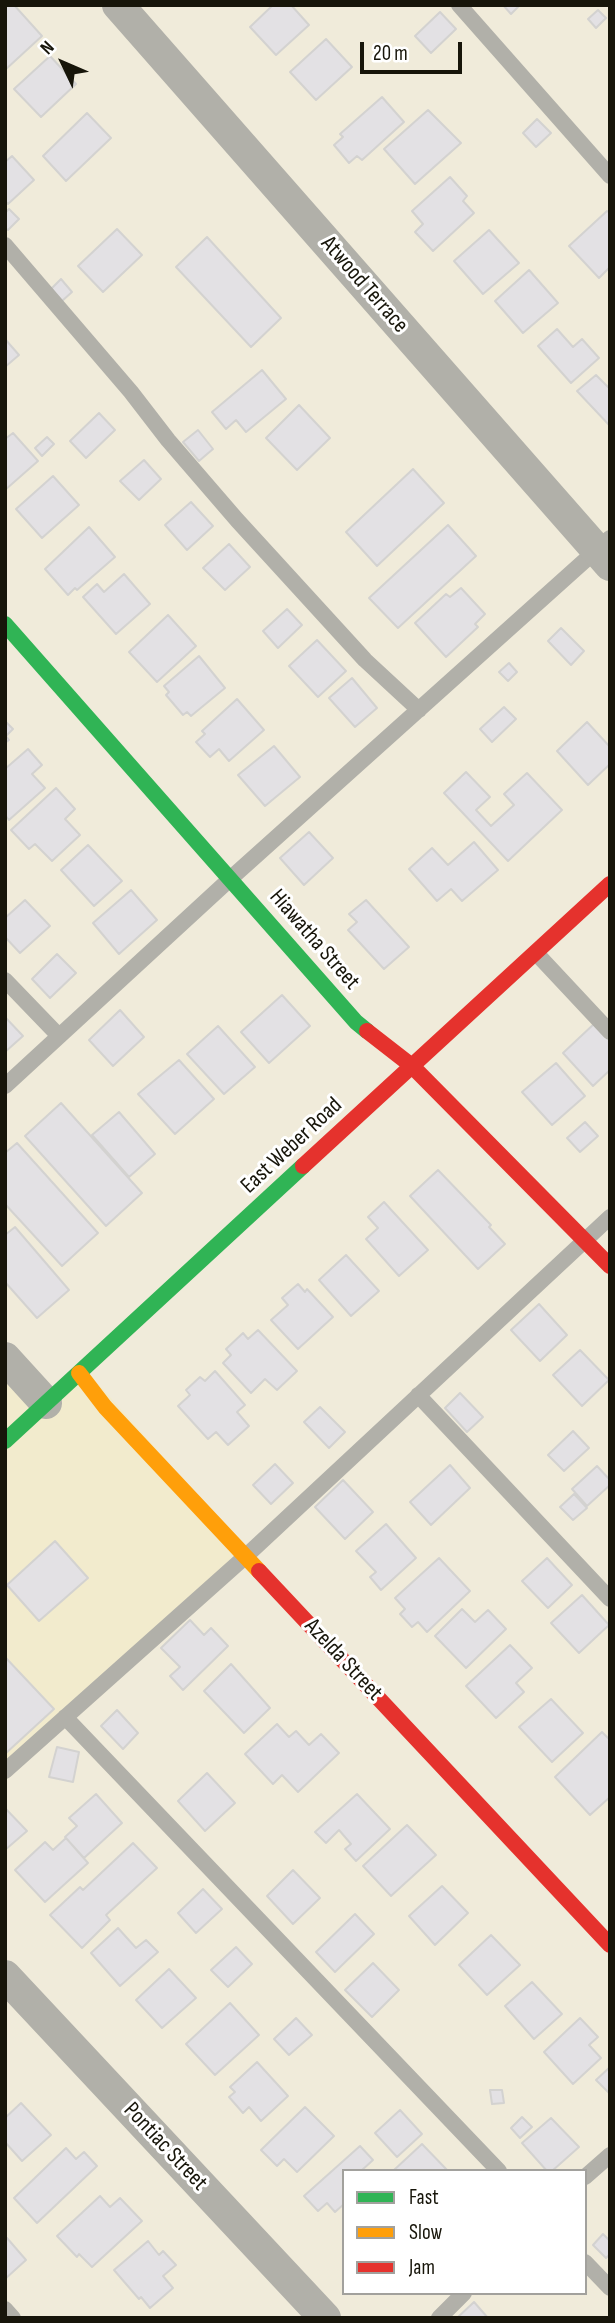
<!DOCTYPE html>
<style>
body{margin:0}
#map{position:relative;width:615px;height:2323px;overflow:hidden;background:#f0ebda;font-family:"Sofia Sans Condensed",sans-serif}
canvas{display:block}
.frame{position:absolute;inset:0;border:7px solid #17150a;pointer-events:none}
.legend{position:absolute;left:342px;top:2169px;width:245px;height:126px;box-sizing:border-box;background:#fff;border:2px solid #a2a19d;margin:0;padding:9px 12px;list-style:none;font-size:21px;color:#17150a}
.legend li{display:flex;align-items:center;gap:14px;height:35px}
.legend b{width:35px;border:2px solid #a2a19d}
.north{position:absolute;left:28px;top:28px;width:70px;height:70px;-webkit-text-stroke:5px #fff;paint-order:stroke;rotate:314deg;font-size:19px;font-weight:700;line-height:28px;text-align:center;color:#17150a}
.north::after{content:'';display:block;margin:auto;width:24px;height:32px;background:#17150a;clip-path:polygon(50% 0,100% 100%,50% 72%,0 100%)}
.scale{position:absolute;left:360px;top:42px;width:102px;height:32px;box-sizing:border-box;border:4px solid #17150a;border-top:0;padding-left:9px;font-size:21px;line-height:24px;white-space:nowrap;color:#17150a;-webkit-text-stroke:5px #fff;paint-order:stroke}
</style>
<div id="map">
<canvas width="615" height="2323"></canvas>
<div class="frame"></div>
<ul class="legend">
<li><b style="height:9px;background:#30b455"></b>Fast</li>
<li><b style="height:9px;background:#ff9f0a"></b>Slow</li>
<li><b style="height:9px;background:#e5322d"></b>Jam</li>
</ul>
<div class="north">N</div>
<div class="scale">20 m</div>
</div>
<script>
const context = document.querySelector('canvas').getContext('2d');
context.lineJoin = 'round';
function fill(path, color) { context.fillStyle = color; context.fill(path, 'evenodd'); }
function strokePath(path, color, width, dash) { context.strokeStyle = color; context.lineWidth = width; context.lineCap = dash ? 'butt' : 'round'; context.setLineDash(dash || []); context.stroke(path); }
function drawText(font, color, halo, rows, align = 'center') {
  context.font = font + ' "Sofia Sans Condensed",sans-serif'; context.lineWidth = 6; context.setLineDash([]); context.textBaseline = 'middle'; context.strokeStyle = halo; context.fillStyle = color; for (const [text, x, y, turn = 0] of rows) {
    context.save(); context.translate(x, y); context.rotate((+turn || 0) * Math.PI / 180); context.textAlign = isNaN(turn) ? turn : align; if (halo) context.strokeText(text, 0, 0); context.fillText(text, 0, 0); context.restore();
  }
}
fill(new Path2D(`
 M5,1355L46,1402L85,1369L250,1554L5,1781Z`), '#f2ebcd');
const building = new Path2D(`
 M8,5H14L42,36L5,70V8Z
 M273,5H291L309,25L276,55L250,27Z
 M503,5H520L511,14Z
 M598,10L606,18L596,28L588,19Z
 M440,12L456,29L431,53L415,36Z
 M326,39L352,67L316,100L290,72Z
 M50,56L76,84L41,117L14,89Z
 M382,97L404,122L362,160L357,156L349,163L334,145L343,137L340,134Z
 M428,110L461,143L415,184L384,149Z
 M87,113L111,138L66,181L43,156Z
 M537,119L551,133L536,147L523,133Z
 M12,156L34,180L8,204L5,201V162Z
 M450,177L467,196L463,201L474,213L433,251L415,232L423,224L412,211Z
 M9,209L19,219L8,230L5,228V213Z
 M607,211L610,213V267L599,278L569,246Z
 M117,229L142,255L103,292L78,266Z
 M489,230L519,263L483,294L454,261Z
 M207,237L281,318L251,347L176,267Z
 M529,270L558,303L523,333L495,301Z
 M61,279L72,292L62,301L51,289Z
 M557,329L573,347L582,339L599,358L571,383L538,346Z
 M5,339L19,355L5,367Z
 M262,370L286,399L246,432L236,420L226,429L212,412Z
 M596,375L610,389V426L577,391Z
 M299,405L330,438L297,470L266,438Z
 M99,413L115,430L86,458L70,441Z
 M198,430L213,449L199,461L183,442Z
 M13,433L38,461L5,490V439Z
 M47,437L54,444L42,456L35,448Z
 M144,460L161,479L139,500L120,481Z
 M413,469L444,503L377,566L346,532Z
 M53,476L79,505L42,538L16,509Z
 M191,502L213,526L187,550L165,525Z
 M448,525L476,556L398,628L369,598Z
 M89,527L115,557L77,590L75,588L68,595L45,569Z
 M229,544L250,567L225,590L203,568Z
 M124,574L150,604L116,634L83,597L97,584L104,592Z
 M461,588L485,614L475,624L478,627L446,657L415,623L446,594L450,597Z
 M287,609L302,625L278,648L263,631Z
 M168,615L196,646L157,682L129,652Z
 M561,628L584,651L571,665L548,641Z
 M317,640L346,671L318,697L289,666Z
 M199,656L225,688L191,716L187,712L183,715L166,695L169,692L164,686Z
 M509,663L517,672L508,681L499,672Z
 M352,678L377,708L355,727L329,698Z
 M237,699L264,730L229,761L219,749L210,757L196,742L205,734L202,731Z
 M504,707L516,719L492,742L480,729Z
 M5,721L13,729L6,736L9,740L5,743Z
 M587,722L610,747V764L588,785L557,751Z
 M274,746L300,777L265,806L238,775Z
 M28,749L42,765L32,774L45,788L9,820L5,815V769Z
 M466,772L490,797L476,810L491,826L514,805L504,794L527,773L562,810L508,861L444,793Z
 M56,788L75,809L65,819L80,835L52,861L35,844L29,849L11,830Z
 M309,832L333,858L304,885L280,858Z
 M474,842L498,870L462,901L451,889L437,901L409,869L432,848L448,865Z
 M88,845L122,881L94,906L61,870Z
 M131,890L157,920L119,954L93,923Z
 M25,900L50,926L20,953L5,937V918Z
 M366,900L409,947L384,969L348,930L357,922L349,914Z
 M57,954L76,973L50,998L32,979Z
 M282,995L310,1026L269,1063L241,1032Z
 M120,1010L144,1037L113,1066L89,1040Z
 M5,1017L23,1036L5,1052Z
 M595,1023L610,1039V1070L593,1086L563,1053Z
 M218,1026L255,1067L224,1094L187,1054Z
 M179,1060L214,1099L175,1134L138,1094Z
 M556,1063L585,1096L552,1125L522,1092Z
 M61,1103L142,1193L106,1226L25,1136Z
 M119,1112L155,1154L129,1177L92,1135Z
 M585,1122L598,1136L580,1152L567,1138Z
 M17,1143L98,1233L62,1266L5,1204V1153Z
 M438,1170L491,1225L489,1227L505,1244L478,1269L410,1196Z
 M384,1202L428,1250L399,1276L366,1239L378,1228L368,1217Z
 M15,1227L69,1290L37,1318L5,1282V1235Z
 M346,1255L379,1291L351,1316L319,1280Z
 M298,1284L305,1292L307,1289L333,1317L298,1349L271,1320L288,1305L282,1298Z
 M539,1304L567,1335L540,1361L511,1330Z
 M258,1330L297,1371L277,1390L265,1379L251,1393L223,1363L231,1355L226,1349L243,1333L248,1339Z
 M580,1350L609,1380L582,1406L553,1375Z
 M215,1371L245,1405L237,1412L249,1426L228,1445L216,1432L208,1439L178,1406L190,1395L186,1390L200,1377L205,1381Z
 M460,1393L483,1417L467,1432L445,1408Z
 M320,1407L345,1432L329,1448L304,1422Z
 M573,1431L589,1448L564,1471L548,1455Z
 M275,1464L293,1483L271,1504L253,1485Z
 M450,1465L470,1488L431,1525L410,1502Z
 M597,1466L610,1480V1485L587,1506L572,1489Z
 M343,1480L373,1512L345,1539L315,1507Z
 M574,1494L587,1508L573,1520L560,1507Z
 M386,1524L416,1558L381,1590L370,1577L376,1572L356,1551Z
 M55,1541L88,1578L39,1621L7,1585Z
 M439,1558L470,1591L427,1632L418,1622L412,1627L400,1614L405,1609L395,1598Z
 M547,1558L572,1585L548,1608L522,1581Z
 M582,1595L609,1625L579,1653L551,1623Z
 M462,1609L475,1622L488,1610L506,1629L466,1668L435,1636Z
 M190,1620L204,1635L211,1628L228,1646L183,1690L170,1676L180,1667L161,1648Z
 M510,1645L532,1668L516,1683L524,1692L496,1718L466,1686Z
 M5,1657L54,1709L5,1754Z
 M231,1664L270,1708L244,1733L204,1691Z
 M551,1699L583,1733L552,1762L519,1727Z
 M117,1710L138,1733L123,1749L101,1726Z
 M277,1724L289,1737L296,1731L309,1745L321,1734L339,1753L298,1792L282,1775L273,1784L245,1754Z
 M602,1732L610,1740V1797L590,1815L555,1777Z
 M57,1747L79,1752L73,1782L49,1777Z
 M207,1773L235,1803L205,1831L178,1801Z
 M96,1794L122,1823L84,1858L65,1837L77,1826L69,1818Z
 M357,1794L390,1829L356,1861L345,1849L351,1844L339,1830L326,1843L315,1832Z
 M5,1808L27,1831L5,1850Z
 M407,1825L436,1855L391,1896L363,1866Z
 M66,1838L88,1863L45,1902L15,1870L45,1842L53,1850Z
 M133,1843L157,1868L106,1915L110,1920L82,1948L50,1915L80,1887L83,1890Z
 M293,1870L320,1898L293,1924L267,1896Z
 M442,1886L468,1913L435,1945L409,1916Z
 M203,1889L222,1909L196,1933L178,1913Z
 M355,1914L374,1934L335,1972L316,1952Z
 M118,1928L136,1948L146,1940L158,1952L120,1986L91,1953Z
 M491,1935L520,1965L487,1995L459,1965Z
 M236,1947L252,1964L228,1987L211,1970Z
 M373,1963L399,1990L372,2017L345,1990Z
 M169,1969L196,1998L162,2028L136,2000Z
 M532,1982L562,2014L534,2039L505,2006Z
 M230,2003L259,2035L215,2075L186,2044Z
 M296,2018L312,2035L289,2055L274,2039Z
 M580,2018L598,2037L589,2045L601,2058L573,2084L544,2052Z
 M257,2062L288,2096L261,2121L249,2107L243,2113L229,2097L235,2092L230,2087Z
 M610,2067V2094L596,2080Z
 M490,2090H502L504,2103L492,2104Z
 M21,2103L51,2135L22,2161L5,2142V2118Z
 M305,2107L334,2136L297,2172L284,2159L277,2166L261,2150Z
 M400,2110L422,2134L397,2157L375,2133Z
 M522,2117L532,2127L520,2138L511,2128Z
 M551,2118L579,2147L552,2171H547L522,2143Z
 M422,2144L448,2171H395L394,2170Z
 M360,2146L373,2160L361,2171H344V2204L335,2212L327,2203L318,2211L304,2196Z
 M66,2148L76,2159L84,2152L97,2166L37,2223L14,2198Z
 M100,2196L110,2207L120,2198L142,2221L92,2267L79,2254L77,2257L57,2236Z
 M603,2234L610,2241V2254L606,2258L593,2245Z
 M7,2238L26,2260L5,2279V2240Z
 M148,2241L159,2255L163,2251L176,2265L163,2276L173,2288L150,2308L141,2297L139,2299L114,2270Z
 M474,2302L488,2318H457Z`);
fill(building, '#e3e1e4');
strokePath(building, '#d3d2d0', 2);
strokePath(new Path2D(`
 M459,5L610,176
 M5,245L131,392L168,440L237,520L365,660L419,710
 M536,953L610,1032
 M5,980L59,1036
 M5,1086L230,879L610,538
 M418,1395L610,1599
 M65,1717L499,2171
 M5,1771L246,1556L610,1217
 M585,2177L610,2155
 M585,2262L610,2288
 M5,2309L13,2318
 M439,2318L464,2293`), '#b1b0a9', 16);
strokePath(new Path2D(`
 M118,5L610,565
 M5,1358L46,1403
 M5,1976L325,2318`), '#b1b0a9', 32);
strokePath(new Path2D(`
 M5,624L356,1022L367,1031
 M5,1441L303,1166`), '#30b455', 16);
strokePath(new Path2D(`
 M79,1373L105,1407L259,1571`), '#ff9f0a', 16);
strokePath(new Path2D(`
 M367,1031L412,1066L610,1266
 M303,1166L610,884
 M259,1571L610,1945`), '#e5322d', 16);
drawText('23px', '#17150a', '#fff', [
 ["Atwood Terrace",364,285,49],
 ["Hiawatha Street",314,940,49],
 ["East Weber Road",292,1146,-43],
 ["Azelda Street",343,1660,47],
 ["Pontiac Street",165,2147,47]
]);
</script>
